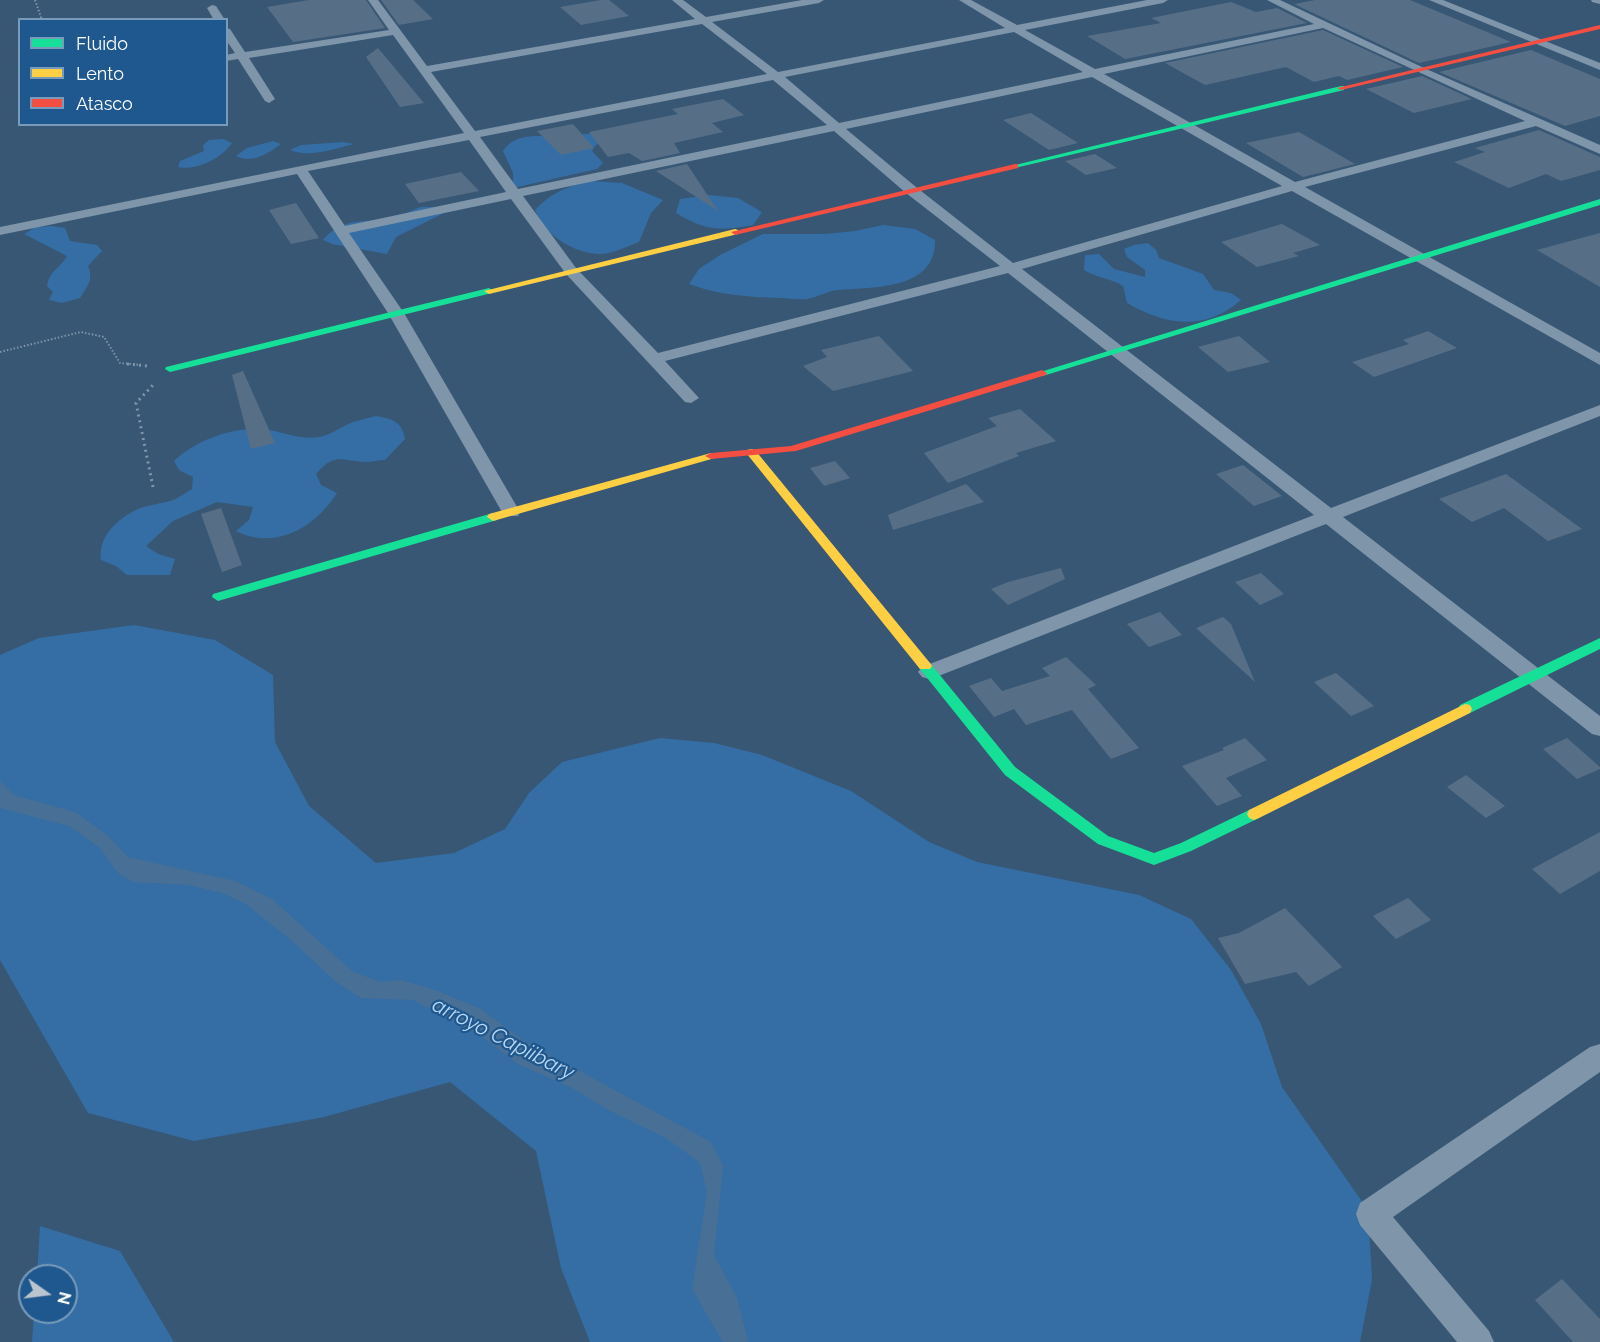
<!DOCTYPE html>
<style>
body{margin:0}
#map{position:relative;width:1600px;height:1342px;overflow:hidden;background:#385775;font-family:Raleway,sans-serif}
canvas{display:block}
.legend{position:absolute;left:18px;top:18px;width:210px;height:108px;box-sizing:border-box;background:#1f588e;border:2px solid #799bbb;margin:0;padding:8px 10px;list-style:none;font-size:18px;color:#fff}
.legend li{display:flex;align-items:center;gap:12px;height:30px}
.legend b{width:30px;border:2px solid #799bbb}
.north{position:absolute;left:18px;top:1264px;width:60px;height:60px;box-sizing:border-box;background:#1f588e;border:2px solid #799bbb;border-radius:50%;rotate:104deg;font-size:16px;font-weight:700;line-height:24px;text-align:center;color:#fff}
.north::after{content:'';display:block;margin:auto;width:21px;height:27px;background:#b9c4cf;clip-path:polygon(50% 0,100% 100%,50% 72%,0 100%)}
</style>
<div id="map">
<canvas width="1600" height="1342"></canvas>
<ul class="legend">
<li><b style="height:8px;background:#16e098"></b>Fluido</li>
<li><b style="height:8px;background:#ffcf43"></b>Lento</li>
<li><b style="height:8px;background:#f24e42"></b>Atasco</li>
</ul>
<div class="north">N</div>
</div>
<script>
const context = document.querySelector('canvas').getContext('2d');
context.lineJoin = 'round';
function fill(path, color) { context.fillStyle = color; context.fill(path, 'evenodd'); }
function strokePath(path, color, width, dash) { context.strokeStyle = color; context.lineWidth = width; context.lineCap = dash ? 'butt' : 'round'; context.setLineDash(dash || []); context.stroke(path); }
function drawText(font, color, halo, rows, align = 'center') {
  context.font = font + ' Raleway,sans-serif'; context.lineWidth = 4.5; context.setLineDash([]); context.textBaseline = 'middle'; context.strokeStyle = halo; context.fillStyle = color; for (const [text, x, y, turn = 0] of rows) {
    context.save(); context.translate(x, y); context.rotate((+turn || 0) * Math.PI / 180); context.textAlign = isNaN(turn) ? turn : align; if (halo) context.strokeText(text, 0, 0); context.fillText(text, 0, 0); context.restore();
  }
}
fill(new Path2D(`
 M595,133L602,140L595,146L592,151L603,163L597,169L513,188V173L503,151C516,132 537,137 556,136C569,136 582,134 595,133Z
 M223,139L232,143C221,159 196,171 178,167L180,161L204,151L203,145L209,140Z
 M273,141L281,144C268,154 251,164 236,156L247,148Z
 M343,142L354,144C333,149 310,158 290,150L301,145Z
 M592,181L622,183L663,200L651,213L639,242C628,246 610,255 598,254C571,252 544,234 535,210C552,192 568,186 592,181Z
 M709,195L738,198L762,212L753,225C720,231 706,231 676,213L680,199Z
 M421,207H437L444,213L396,237L387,254L332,244L323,240C344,215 367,224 394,218C403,215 412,210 421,207Z
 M883,225L915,229L935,240C936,290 874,287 838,290C827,291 818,297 807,299C798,300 788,298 779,298C748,297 719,295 689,284L699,269L720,255L763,234H825L855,231Z
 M52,226L65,228L70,241L97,245L102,251L88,266C94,279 87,287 80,298L62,303L49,300L53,292L47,286C50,269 60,269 67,256L24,234L36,227Z
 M1148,243L1156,250L1159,258L1203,274L1214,290L1231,293L1241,300C1206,331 1166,326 1127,303L1123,286C1110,278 1097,278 1084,270L1085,255L1099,254L1114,269L1145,277V270L1127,257L1124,249L1134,245Z
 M376,416C392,419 402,421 405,439L385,460C379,460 372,462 365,462C341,461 335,452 316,474L321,485L337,493C316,527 275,551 236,531L249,520L253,507L217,502L173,521L146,546L158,554L175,559L170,575H127L116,566L101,560C98,537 116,520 136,510C148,504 163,504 176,499C181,496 187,492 192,489L193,477L179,470L174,461C197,439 237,425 269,430C285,433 302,440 319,437C331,435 342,426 353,422C361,420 368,418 376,416Z
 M134,625L215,640L273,675L275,742L309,806L376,863L454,853L505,829L529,793L562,762L660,738L714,743L762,755L851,791L929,842L977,862L1139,895L1191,919L1231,970L1261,1024L1282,1087L1368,1210L1372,1280L1360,1342H590L561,1268L536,1151L450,1082L324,1117L194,1141L88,1113L0,960V655L39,638Z
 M40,1226L120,1251L174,1342H32L34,1312H66V1276H37Z`), '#346ea5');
fill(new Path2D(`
 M0,781L14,795L75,812L107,835L128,857L235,881L272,899L352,971L380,982L401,980L435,990L481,1009L524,1041L711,1142L723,1166L714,1255L737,1298L748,1342H723L692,1289L707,1193L700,1163L666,1138L610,1111L572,1088L518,1064L481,1036L413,1000L361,998L335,981L292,941L246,904L222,893L188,885L133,882L118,873L100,848L69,826L0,808Z`), '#486f95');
fill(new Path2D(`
 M309,0H366L385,28L293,42L267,7Z
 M381,0H413L433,19L399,25Z
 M601,0H609L629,16L581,25L560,7Z
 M1315,0H1410L1511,42L1419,63L1294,4Z
 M1231,2L1256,12L1277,8L1307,23L1125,59L1087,36L1161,23L1151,18Z
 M1323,30L1403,67L1347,80L1339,76L1314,82L1286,67L1205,85L1165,63Z
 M378,48L424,103L400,107L366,57Z
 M1531,50L1600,79V116L1565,126L1439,72Z
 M1422,76L1472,99L1414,113L1366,89Z
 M723,99L744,115L712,123L723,132L674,143L680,153L642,161L629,153L608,157L589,132L678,114L672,109Z
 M1031,113L1078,143L1049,150L1003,120Z
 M573,124L594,148L561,155L537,131Z
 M1539,130L1600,157V170L1561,181L1546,174L1509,188L1454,162L1485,152L1475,148Z
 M1299,132L1355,164L1303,177L1246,143Z
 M1095,154L1117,168L1086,175L1065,161Z
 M687,164L718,211L656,171Z
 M461,172L479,191L419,203L405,184Z
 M296,203L319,238L291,244L269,210Z
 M1282,224L1320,245L1293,253L1299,256L1257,267L1221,242Z
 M1600,233V287L1537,250Z
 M1428,331L1457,348L1374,377L1352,362L1409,344L1403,340Z
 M879,336L913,371L833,391L803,366L827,357L821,350Z
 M1239,336L1270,362L1228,372L1198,347Z
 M243,371L275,443L251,449L232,375Z
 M1020,409L1056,441L1016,453L1019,456L948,483L924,453L997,426L988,418Z
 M835,461L850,478L824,486L810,468Z
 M1243,465L1282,496L1254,506L1216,474Z
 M1506,474L1582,529L1548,541L1504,508L1472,522L1439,499Z
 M966,484L984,502L893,530L888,515Z
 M221,508L242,565L222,572L201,514Z
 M1061,568L1065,579L1008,605L991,589L1008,582Z
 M1261,573L1284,594L1260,605L1235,582Z
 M1160,612L1182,635L1149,647L1127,624Z
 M1223,617L1231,624L1255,682L1196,628Z
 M1066,657L1096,685L1088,689L1139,748L1111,759L1072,710L1026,725L1014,709L994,717L969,686L991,678L1002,691L1050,676L1042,668Z
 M1336,673L1374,706L1351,716L1314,682Z
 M1245,738L1267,760L1226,778L1242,796L1217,806L1182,766L1224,750L1222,748Z
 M1567,738L1600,767V769L1577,779L1543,749Z
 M1466,775L1505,806L1486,818L1447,787Z
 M1600,832V871L1560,894L1532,869Z
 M1408,898L1431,920L1396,939L1373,916Z
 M1285,908L1342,967L1309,986L1296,972L1245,984L1218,938L1239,933Z
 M1562,1279L1600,1319V1342H1573L1535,1300Z`), '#566f87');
strokePath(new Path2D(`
 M35,0L42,20
 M0,352L81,332L104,337L120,363L141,365`), '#7f95a9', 2, [1.5, 2]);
strokePath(new Path2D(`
 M127,364L148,366
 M153,487L136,403L155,383`), '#7f95a9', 3, [2, 4]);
fill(new Path2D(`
 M368,0H378L427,66L695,19L672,0H683L706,17L802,0H824L819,3L712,22L778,72L1005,28L959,0H971L1017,25L1147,0H1168L1163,3L1025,30L1095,69L1314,24L1267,0H1280L1424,68L1600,145V154L1536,126L1305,187L1600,353V365L1292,191L1022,269L1331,508L1600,405V416L1343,517L1600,716V736L1592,734L1326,524L936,677L929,679L922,677L918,672L922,667L1314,515L1008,273L665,361L699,398L691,403L685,402L566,274L511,199L349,233L404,313L520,512L518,516H504L502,512L388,313L297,174L0,235V227L464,133L393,35L249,58L275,99L269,103L265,101L238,59L226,61V55L235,53L226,40V28L230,29L245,52L389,30ZM702,24L767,74L475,131L431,72ZM1323,28L1525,121L1295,182L1104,74ZM1014,32L1083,72L839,123L785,77ZM1092,77L1282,186L1013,263L916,187L846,129ZM773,80L827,125L518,189L480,137ZM834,131L906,193L1000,266L658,353L576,268L523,196ZM469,140L506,192L345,226L308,171Z
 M1429,0H1443L1600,63V70Z
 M1591,0H1600V4L1592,2Z
 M212,5L216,6L225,20H214L207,8Z
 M1600,1044V1072L1393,1217L1489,1331L1494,1342H1457L1360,1225L1356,1214L1360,1203L1590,1047Z`), '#7f95a9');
fill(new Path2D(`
 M1341,86H1344V90L1015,168L1011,166Z
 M1600,199V205L1046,375L1042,376L1037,373Z
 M489,288L494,291L492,293L170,372L165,369L166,367Z
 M493,513L497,514L499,517L497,520L218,601L212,597L213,594Z
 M1600,638V649L1470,713H1460L1458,709L1460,705Z
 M925,661L930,663L1015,767L1108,836L1154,853L1181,843L1249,810L1254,808L1259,810L1261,814L1259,818L1191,851L1154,865L1098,844L1005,775L920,669L918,666Z`), '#16e098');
fill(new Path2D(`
 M735,229L738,230V234L489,294L484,291Z
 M751,449L755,450L930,663L932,666L930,669H920L747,454V450Z
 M711,453L715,454V458L493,521L487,517L489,514Z
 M1465,704L1470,705L1472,709L1470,713L1259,818L1254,820L1249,818L1247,814L1249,810Z`), '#ffcf43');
fill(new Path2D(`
 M1600,25V29L1341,90L1337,88Z
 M1015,164H1018V168L735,235L731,232Z
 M1042,370L1047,373L1046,375L796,451L711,459L705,456L711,453L791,446Z`), '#f24e42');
drawText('italic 21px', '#bad8f4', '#1f588e', [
 ["arroyo Capiibary",503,1039,27]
]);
</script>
